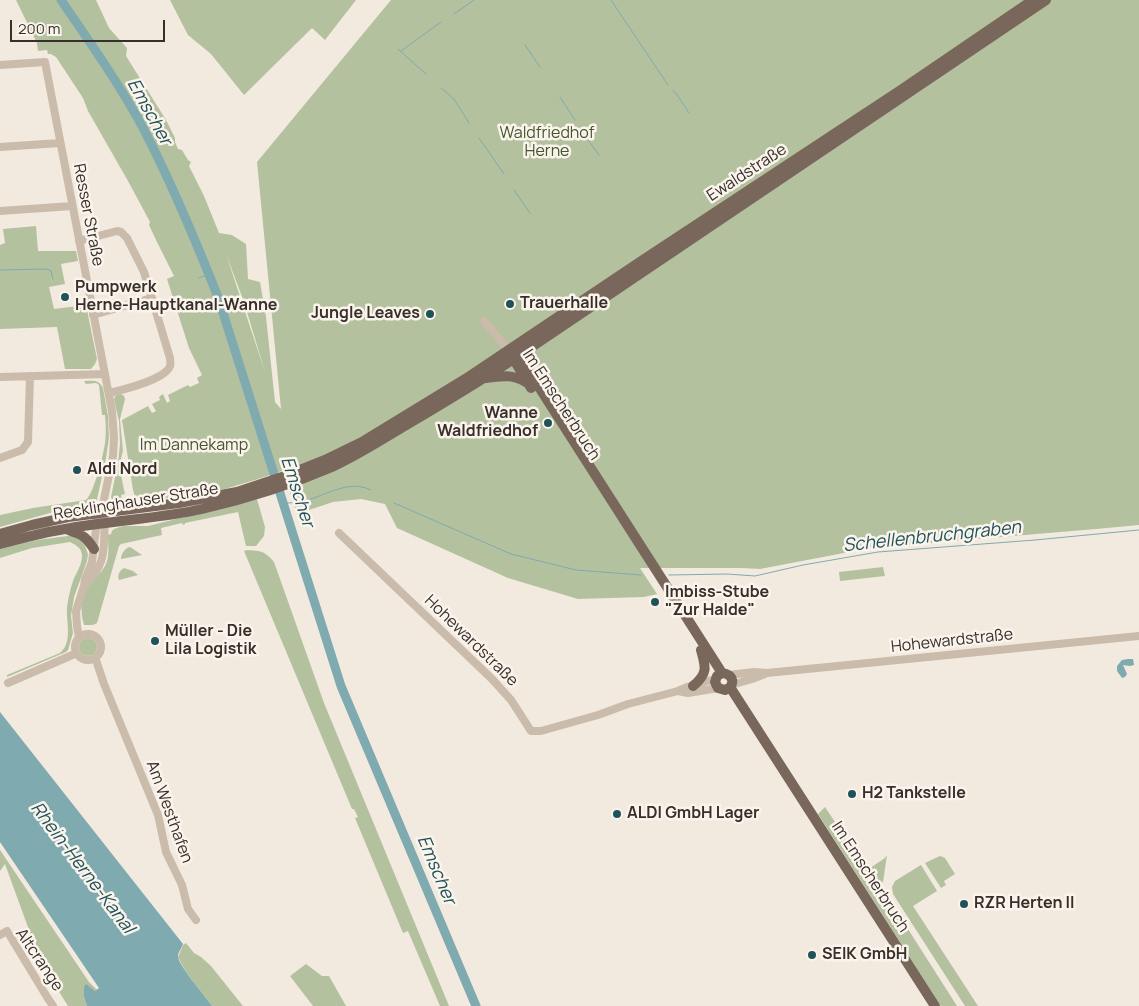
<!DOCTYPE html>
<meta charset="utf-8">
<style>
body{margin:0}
#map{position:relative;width:1139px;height:1006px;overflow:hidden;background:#f2eadf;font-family:Manrope,sans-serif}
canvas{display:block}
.scale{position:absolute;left:10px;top:20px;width:155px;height:22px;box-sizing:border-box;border:2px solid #382f2a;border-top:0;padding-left:6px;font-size:15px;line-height:18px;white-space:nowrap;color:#382f2a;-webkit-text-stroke:4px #faf4ec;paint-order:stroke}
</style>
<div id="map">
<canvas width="1139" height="1006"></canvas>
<div class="scale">200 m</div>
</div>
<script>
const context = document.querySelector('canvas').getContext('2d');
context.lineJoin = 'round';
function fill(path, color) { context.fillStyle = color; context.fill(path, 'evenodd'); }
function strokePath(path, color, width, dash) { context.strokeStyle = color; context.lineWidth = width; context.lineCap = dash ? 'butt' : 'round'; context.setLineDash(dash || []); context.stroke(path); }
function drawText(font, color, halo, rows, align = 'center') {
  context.font = font + ' Manrope,sans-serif'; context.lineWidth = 5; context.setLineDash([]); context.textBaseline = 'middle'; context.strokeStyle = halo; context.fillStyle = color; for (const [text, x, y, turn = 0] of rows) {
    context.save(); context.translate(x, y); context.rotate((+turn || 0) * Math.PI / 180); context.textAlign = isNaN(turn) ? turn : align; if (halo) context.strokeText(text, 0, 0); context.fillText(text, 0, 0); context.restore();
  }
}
fill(new Path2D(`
 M16,0H96L109,28L127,48L126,56L166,120L175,138V142L178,149L182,150L188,160L191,162L189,166L204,196L219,233L232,235L246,244L248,279L260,282L266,317L275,402L281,409L257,162L391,0H1139V525L1096,529L870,548L760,569L742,568H640L657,594L644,597L578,599L508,578L397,528L385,504L361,499L333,502L297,514L289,490L303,485L297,466L255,480L225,489L199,494L136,502L116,503L112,500L111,497L118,463L120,444L119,421L114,400L115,396L121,394L124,396L125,399L120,419L123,451C118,464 122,480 125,494L121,495L122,499L135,497L133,490L122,420L148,406L152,413L156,411L152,404L160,400L159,397L163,394L167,403L170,401L168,395L188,385L190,387L199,383L197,378L202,375L189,348L167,279L174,276L156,240L149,225L150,222L128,181L88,111L83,98L56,57L51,54H48L47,50L38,51L37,43ZM226,254L244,302L265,372Z
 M170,0H356L325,40L312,28L244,95L211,54L188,35Z
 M36,226L38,251C51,251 63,251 76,251L78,261L61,264L65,284L49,287L54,309L86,305L97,359L95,364L91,369H65L57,327L0,329V245L5,243L3,229Z
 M84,381C94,381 98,379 103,388L108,416L109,438L106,458L96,504L91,507L57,511L0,527V515L33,508L86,500C94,493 103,456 105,443C106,434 106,424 105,415H102L99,385L96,383L86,384Z
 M257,499L265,527L264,536L256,546H246L238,512L185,523V524L183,525L182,523L161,528L162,535L121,544L119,546L97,623L93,625H84C80,611 80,596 90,584C95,578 101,573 105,566C110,557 108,546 108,535L111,534L112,531L114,529L123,526H148Z
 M68,536H74L82,542L85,546L88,554L87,561L74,597L71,616L73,633L68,650L66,652L7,677V675L60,653C73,642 66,622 67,608C68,599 70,590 73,581C76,573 82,565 82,556C82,548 76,545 70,542L32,548L0,558V549C22,541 45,539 68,536Z
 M130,547L142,555L121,559C121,554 125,548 130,547Z
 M247,550C261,551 265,551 274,562L324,703L449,1006H440L408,931L403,933L355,818L358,817L354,809H352L244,551Z
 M883,567L885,576L840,581L839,572Z
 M124,568L133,571L138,575L119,580C117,575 120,570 124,568Z
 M79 647a9 9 0 1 1 18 0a9 9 0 1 1-18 0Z
 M825,807L867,870L885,858L887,855L883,882L872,889L877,897L885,893L957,1006H941L818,814Z
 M0,850L89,982L97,990L96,991L84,987V997L87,1006H68L41,963L5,864L0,871Z
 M940,856L943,857L945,858L955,874L944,881L946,885L941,888L925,863Z
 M921,865L937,891L913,906L978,1006H965L893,894L892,887L895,881Z
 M186,943L194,953L201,957L211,966L243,1006H212C200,990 186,975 178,957L183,945Z
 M306,964L322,976H329L346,1006H313L290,976Z`), '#b4c19f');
fill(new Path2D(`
 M1128,659H1133L1134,665L1130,666L1123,665L1127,674L1125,677L1122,678L1117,671V666L1122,660Z
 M0,712L183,944C182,947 179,951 178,955C176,963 206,997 212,1006H87L84,997V987L86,984L95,991L99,988L0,842Z`), '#7faaaf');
strokePath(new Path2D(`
 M611,0L668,85
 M454,14L474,0
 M525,45L540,67
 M398,49L426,74
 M401,51L441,22
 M441,88L454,99L469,123
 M673,91L676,93L689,113
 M560,97L575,120
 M479,138L504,174
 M588,140L599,155
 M514,190L530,213
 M0,270L47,269L51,271L53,279
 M199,278L209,274
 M283,503C288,503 294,503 299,502C324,498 346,478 371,490
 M394,503L511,554L576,570L641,575
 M669,575L727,574L755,576L803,565L878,552L1035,540L1139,530`), '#7faaaf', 1);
strokePath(new Path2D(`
 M61,0C89,41 118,82 142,126C171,181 195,239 218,297L341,686L476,1006`), '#7faaaf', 9);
strokePath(new Path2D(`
 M0,65L45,62L112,411L114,438L113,456L103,504L98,513L92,562L85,579L84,586L76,611L77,626L79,637
 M0,147L60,143
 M0,211L72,206
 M79,241L117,231L121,232L127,238L144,272L170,358C170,361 171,364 170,366C166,379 122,390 109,393
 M93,315L152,298
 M484,321L509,350
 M0,377L105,374
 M0,458L22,450L28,442L30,376
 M339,533L492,679L511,700L531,731H541L598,715L628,704L678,691L687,687L715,679
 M85,585C108,563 103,547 105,519
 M75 647a13 13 0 1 1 26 0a13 13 0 1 1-26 0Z
 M95,657L104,684L158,815L166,852L182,885L188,909L196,920
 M729,675L754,672L767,673L1139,636
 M8,683L77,653
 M731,685L752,679L765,674
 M678,691L688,693L718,688
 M0,935L7,931L47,997L53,1006`), '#cabbab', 8);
strokePath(new Path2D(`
 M513,353L518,356L523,362L722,673C734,674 736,686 725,690L718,688L715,682L717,676L722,673
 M511,355L531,388
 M487,378C504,376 511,374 526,382
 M67,529C71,532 75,532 79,534C86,537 90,543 94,549
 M0,534L32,525L68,517L179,503L237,492L285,476L325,460L362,442L470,376L643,260L901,90L1033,0
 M0,544C32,535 64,528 97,524C132,519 167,517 202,509C246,499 290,485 332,467C358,455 383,439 408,424C445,402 482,380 518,356L1046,0
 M693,686C708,674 706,667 701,650
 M730,687L935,1006`), '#7a675c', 10);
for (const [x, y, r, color] of [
 [65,297,5,"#205259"],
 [510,304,5,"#205259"],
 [430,314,5,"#205259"],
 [548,423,5,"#205259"],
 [77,470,5,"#205259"],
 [655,602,5,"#205259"],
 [155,641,5,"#205259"],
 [852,794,5,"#205259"],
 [617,814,5,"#205259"],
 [964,904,5,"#205259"],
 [812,955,5,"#205259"]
]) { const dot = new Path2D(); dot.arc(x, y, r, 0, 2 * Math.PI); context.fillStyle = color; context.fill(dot); strokePath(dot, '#faf4ec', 2); }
drawText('16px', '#46562e', '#faf4ec', [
 ["Waldfriedhof",547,134],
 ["Herne",547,152],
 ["Im Dannekamp",194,446]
]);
drawText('16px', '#382f2a', '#faf4ec', [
 ["Ewaldstraße",747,173,-33],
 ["Resser Straße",88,215,79],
 ["Im Emscherbruch",561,405,57],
 ["Recklinghauser Straße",136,502,-9],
 ["Hohewardstraße",471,641,44],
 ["Hohewardstraße",952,641,-6],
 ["Am Westhafen",169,812,70],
 ["Im Emscherbruch",870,877,57],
 ["Altcrange",39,960,56]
]);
drawText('bold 16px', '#382f2a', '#faf4ec', [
 ["Pumpwerk",75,288],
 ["Herne-Hauptkanal-Wanne",75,306],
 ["Trauerhalle",520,304],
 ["Jungle Leaves",420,314,"right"],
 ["Wanne",538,414,"right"],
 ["Waldfriedhof",538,432,"right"],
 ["Aldi Nord",87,470],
 ["Imbiss-Stube",665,593],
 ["\"Zur Halde\"",665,611],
 ["Müller - Die",165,632],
 ["Lila Logistik",165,650],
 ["H2 Tankstelle",862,794],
 ["ALDI GmbH Lager",627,814],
 ["RZR Herten II",974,904],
 ["SEIK GmbH",822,955]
], 'left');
drawText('italic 18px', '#205259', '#faf4ec', [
 ["Emscher",149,112,61],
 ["Emscher",297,492,72],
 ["Schellenbruchgraben",932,537,-6],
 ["Rhein-Herne-Kanal",82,868,53],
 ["Emscher",436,870,67]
]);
</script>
